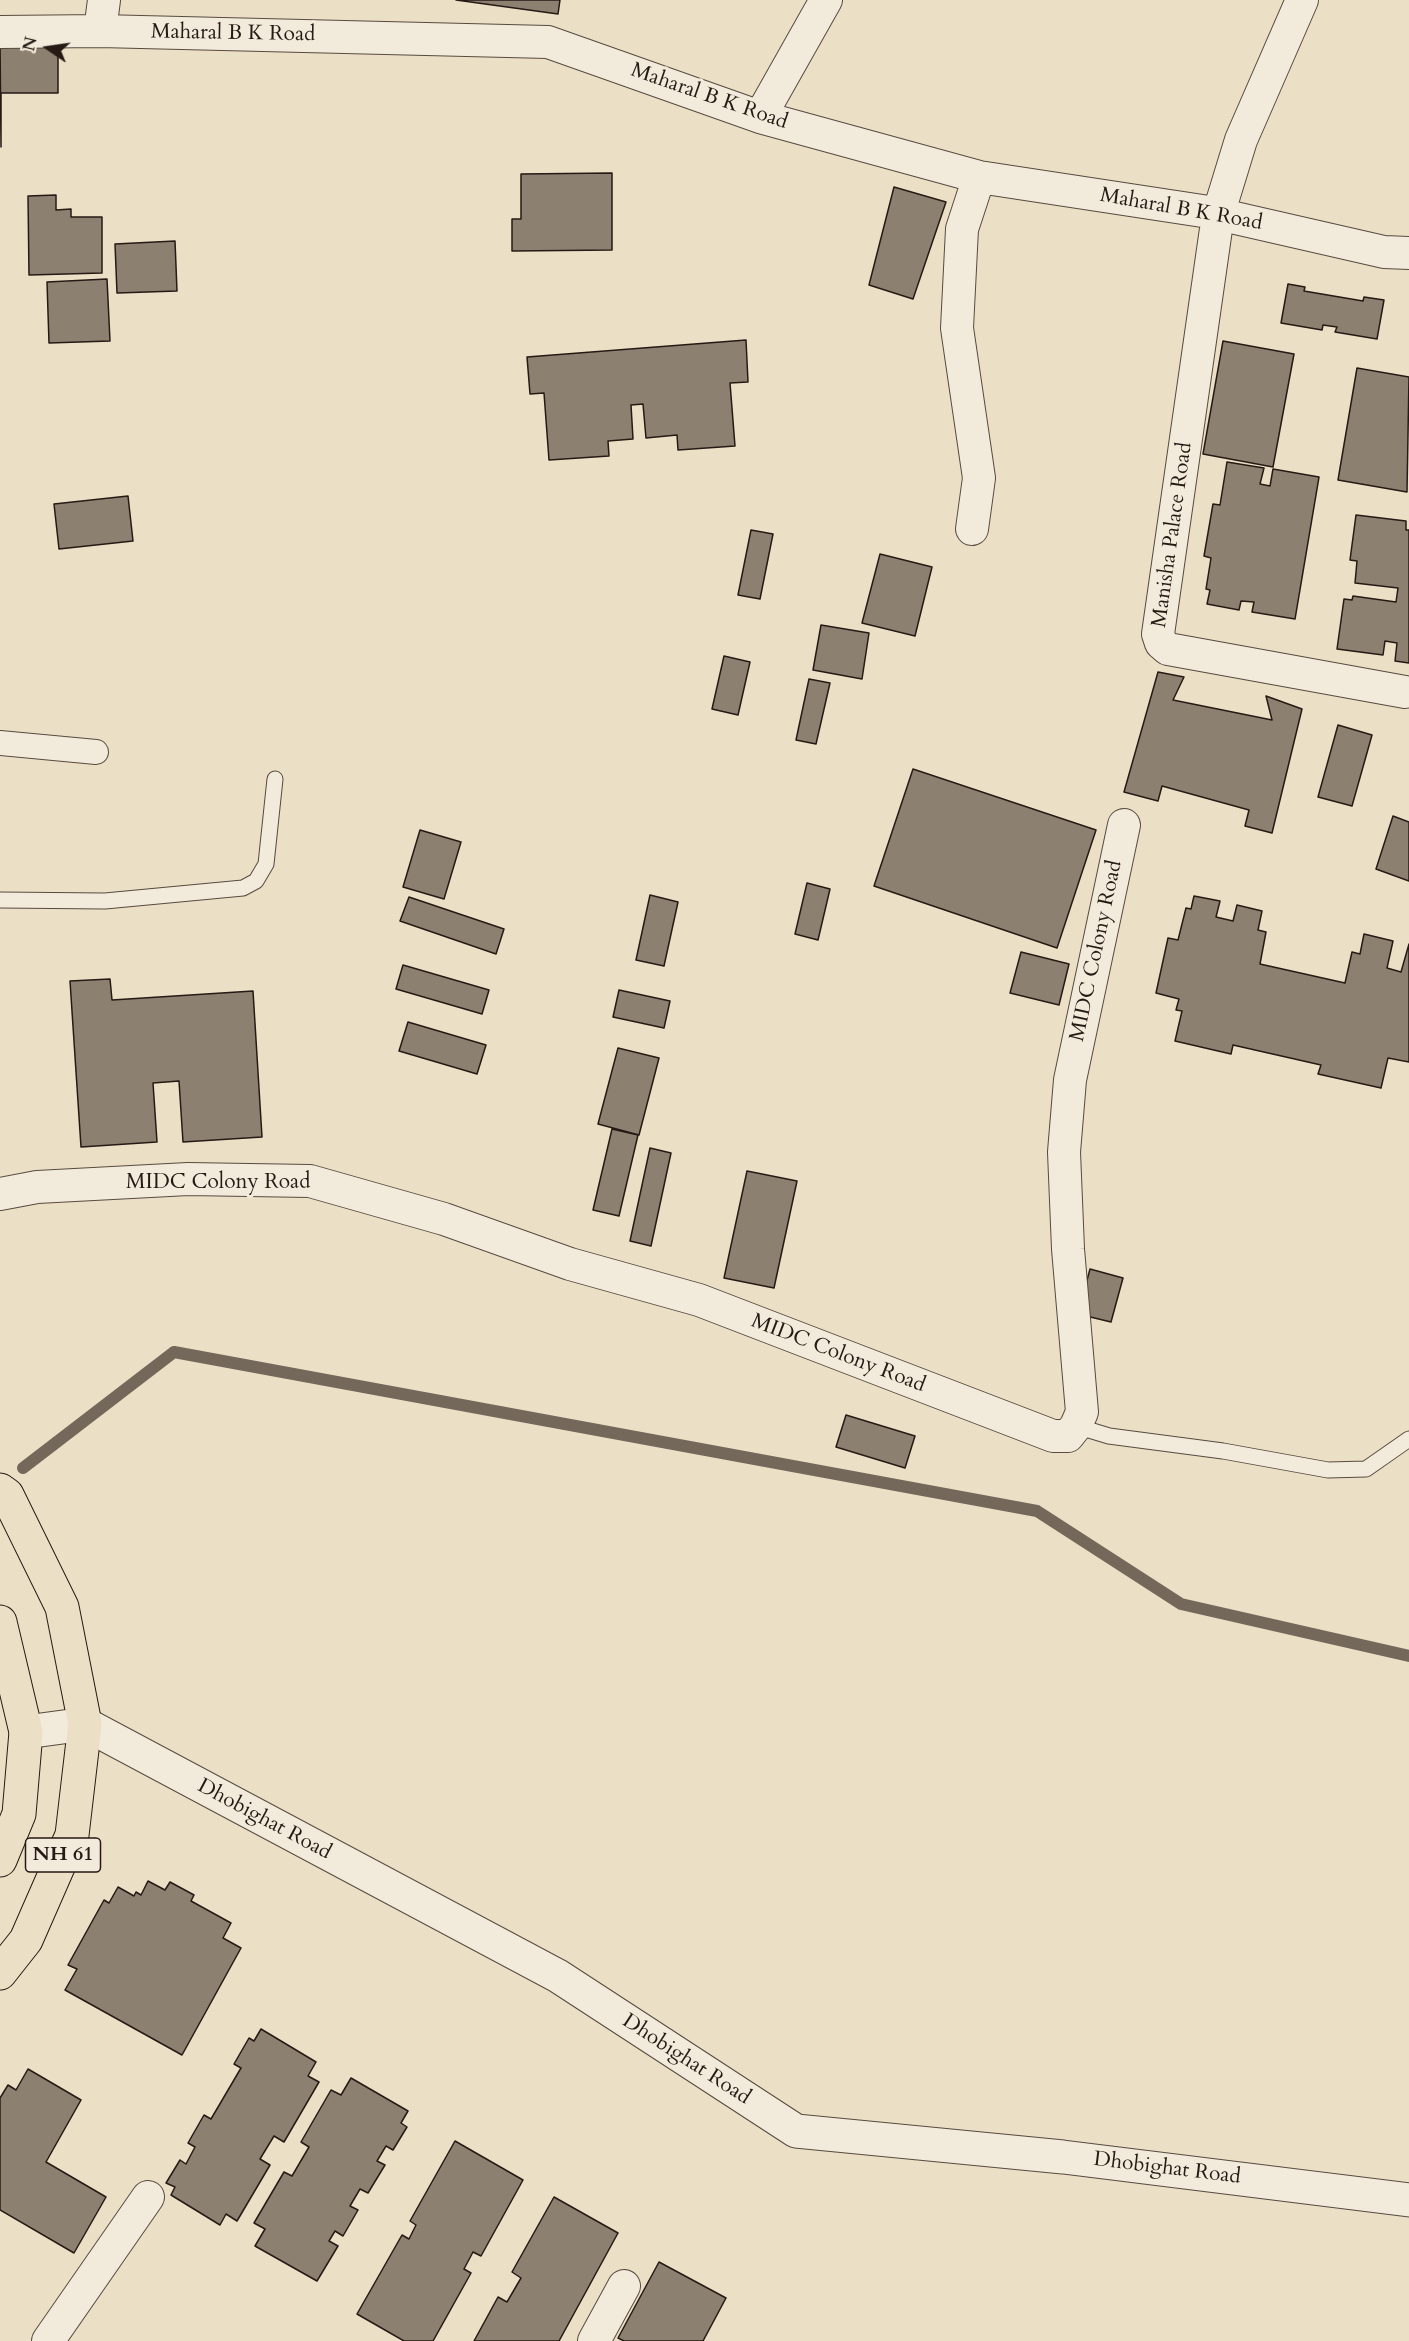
<!DOCTYPE html>
<style>
body{margin:0}
#map{position:relative;width:1409px;height:2341px;overflow:hidden;background:#ebdfc6;font-family:Cardo,serif}
canvas{display:block}
.north{position:absolute;left:18px;top:18px;width:60px;height:60px;-webkit-text-stroke:4px #f2eada;paint-order:stroke;rotate:283deg;font-size:16px;font-weight:700;line-height:24px;text-align:center;color:#261a14}
.north::after{content:'';display:block;margin:auto;width:21px;height:27px;background:#261a14;clip-path:polygon(50% 0,100% 100%,50% 72%,0 100%)}
</style>
<div id="map">
<canvas width="1409" height="2341"></canvas>
<div class="north">N</div>
</div>
<script>
const context = document.querySelector('canvas').getContext('2d');
context.lineJoin = 'round';
function strokePath(path, color, width, dash) { context.strokeStyle = color; context.lineWidth = width; context.lineCap = dash ? 'butt' : 'round'; context.setLineDash(dash || []); context.stroke(path); }
function fill(path, color) { context.fillStyle = color; context.fill(path, 'evenodd'); }
function drawText(font, color, halo, rows, align = 'center') {
  context.font = font + ' Cardo,serif'; context.lineWidth = 6; context.setLineDash([]); context.textBaseline = 'middle'; context.strokeStyle = halo; context.fillStyle = color; for (const [text, x, y, turn = 0] of rows) {
    context.save(); context.translate(x, y); context.rotate((+turn || 0) * Math.PI / 180); context.textAlign = isNaN(turn) ? turn : align; if (halo) context.strokeText(text, 0, 0); context.fillText(text, 0, 0); context.restore();
  }
}
strokePath(new Path2D(`
 M23,1468L174,1352L1037,1511L1181,1604L1409,1656`), '#74685a', 12);
const building = new Path2D(`
 M456,0H560L558,14Z
 M0,39H58V93H1V147Z
 M612,173V250L512,251V219H521V174Z
 M894,187L946,202L913,299L869,285Z
 M56,195V210L71,209V217H102V273L29,275L28,196Z
 M175,241L177,291L117,293L115,244Z
 M107,279L110,341L49,343L47,282Z
 M1288,284L1305,287L1304,291L1363,301L1364,297L1384,300L1377,339L1335,332L1337,327L1323,325L1322,330L1281,323Z
 M746,340L748,382L730,383L735,446L678,450L677,435L646,438L643,404L631,405L633,439L608,441L609,456L549,460L544,393L530,394L527,357Z
 M1223,341L1294,354L1273,467L1203,454Z
 M1357,368L1409,377L1407,492L1338,480Z
 M1227,462L1264,468L1260,484L1270,486L1273,469L1319,477L1295,619L1252,612L1254,602L1241,601L1239,610L1207,604L1210,590L1206,589L1211,558L1204,556L1213,504L1220,505Z
 M128,496L133,541L59,549L54,504Z
 M1356,515L1406,521V530H1409V663L1395,661L1397,643L1385,641L1383,655L1337,649L1344,599L1352,600L1353,596L1396,602L1398,588L1355,583L1357,561L1350,560Z
 M751,530L773,534L760,599L738,595Z
 M880,554L932,567L915,636L862,623Z
 M821,625L869,633L862,679L813,670Z
 M724,656L750,662L738,715L712,709Z
 M1158,672L1184,677L1173,700L1272,720L1266,696L1302,709L1272,833L1245,826L1249,810L1162,786L1158,801L1124,792Z
 M809,679L830,683L816,744L796,740Z
 M1338,725L1372,735L1352,806L1318,797Z
 M913,769L1096,830L1057,948L874,886Z
 M1393,816L1409,822V881L1376,869Z
 M420,830L461,842L444,899L403,887Z
 M807,883L830,889L818,940L795,934Z
 M650,895L678,902L664,966L636,960Z
 M1194,896L1220,901L1216,917L1233,921L1237,905L1262,911L1258,930L1266,932L1260,964L1345,983L1352,952L1360,954L1364,934L1393,941L1387,968L1401,972L1409,944V1062L1388,1058L1381,1088L1318,1074L1321,1065L1233,1045L1231,1054L1175,1041L1182,1011L1176,1010L1179,999L1156,993L1168,938L1178,940L1186,908L1191,909Z
 M409,897L504,929L496,954L400,921Z
 M1021,952L1069,964L1059,1005L1010,993Z
 M403,965L489,990L482,1014L396,989Z
 M110,979L112,1000L253,991L262,1137L183,1142L179,1081L153,1083L157,1142L81,1147L70,981Z
 M619,990L670,1001L664,1028L613,1017Z
 M408,1022L486,1045L477,1074L399,1051Z
 M618,1048L659,1058L639,1135L598,1124Z
 M612,1129L638,1135L619,1216L593,1210Z
 M650,1148L671,1153L651,1246L630,1241Z
 M747,1171L797,1181L774,1288L724,1278Z
 M1090,1269L1123,1278L1111,1322L1078,1314Z
 M846,1415L915,1436L905,1468L836,1447Z
 M148,1881L165,1890L170,1882L194,1895L191,1901L231,1923L223,1938L241,1948L182,2055L65,1990L77,1969L68,1965L104,1900L109,1903L118,1887L134,1896L136,1892L141,1895Z
 M261,2029L316,2062L308,2076L319,2082L284,2142L274,2136L260,2159L270,2165L237,2221L226,2214L220,2225L171,2195L175,2187L166,2183L180,2160L186,2164L195,2147L188,2143L204,2115L211,2119L241,2068L234,2064L249,2038L254,2041Z
 M28,2069L81,2100L46,2162L106,2197L74,2253L0,2210V2098L8,2085L16,2090Z
 M351,2078L408,2111L401,2123L407,2127L393,2150L386,2146L377,2161L385,2165L368,2193L360,2189L350,2206L358,2210L343,2236L335,2231L329,2241L338,2246L317,2281L255,2246L265,2229L254,2223L284,2172L292,2176L309,2147L301,2142L331,2090L341,2095Z
 M455,2141L523,2180L481,2256L473,2252L464,2269L471,2273L433,2341H404L357,2314L402,2235L409,2239L416,2225L410,2221Z
 M554,2197L618,2233L559,2341H474L498,2297L507,2302L521,2278L512,2272Z
 M659,2262L726,2298L703,2341H624L618,2338Z`);
fill(building, '#8c8071');
strokePath(building, '#261a14', 1.5);
const service = new Path2D(`
 M0,900L105,901L243,888L256,881L266,864L275,779
 M1076,1426L1109,1436L1223,1451L1328,1470L1366,1469L1409,1439`);
const pedestrian = new Path2D(`
 M0,743L96,752`);
const minor = new Path2D(`
 M1302,0L1241,140L1218,215L1158,634L1161,643L1168,649L1405,692
 M100,31L104,0
 M0,32L100,31L548,42L760,117L979,177L1209,212L1384,252L1409,253
 M760,117L826,0
 M972,529L979,478L957,328L962,229L979,177
 M0,1194L37,1187L188,1179L310,1181L444,1219L570,1264L699,1300L1053,1436H1068L1076,1426L1082,1412L1068,1249L1064,1152L1070,1080L1124,825
 M48,2341L148,2197
 M594,2341L624,2286`);
const tertiary = new Path2D(`
 M26,1732L85,1724L558,1976L796,2131L1063,2157L1409,2200`);
const trunk = new Path2D(`
 M0,1490L7,1495L62,1607L85,1724L72,1835L26,1940L0,1973
 M0,1622L26,1732L19,1814L0,1860`);
strokePath(service, '#574b40', 17);
strokePath(pedestrian, '#574b40', 26);
strokePath(minor, '#574b40', 34);
strokePath(tertiary, '#574b40', 35);
strokePath(trunk, '#261a14', 35);
strokePath(service, '#f2eada', 15);
strokePath(pedestrian, '#f2eada', 24);
strokePath(minor, '#f2eada', 32);
strokePath(tertiary, '#f2eada', 33);
strokePath(trunk, '#ebdfc6', 33);
for (const [x, y, w] of [
 [63,1855,75]
]) { const box = new Path2D(); box.roundRect(x - w / 2, y - 17, w, 34, 4.5); context.fillStyle = '#f2eada'; context.fill(box); strokePath(box, '#261a14', 1.5); }
drawText('bold 20px', '#261a14', null, [
 ["NH 61",63,1855]
]);
drawText('21px', '#261a14', '#f2eada', [
 ["Maharal B K Road",233,34,1],
 ["Maharal B K Road",709,97,19],
 ["Maharal B K Road",1181,210,10],
 ["Manisha Palace Road",1173,535,-82],
 ["MIDC Colony Road",1097,951,-78],
 ["MIDC Colony Road",218,1183],
 ["MIDC Colony Road",838,1354,21],
 ["Dhobighat Road",264,1820,28],
 ["Dhobighat Road",686,2060,33],
 ["Dhobighat Road",1167,2169,7]
]);
</script>
